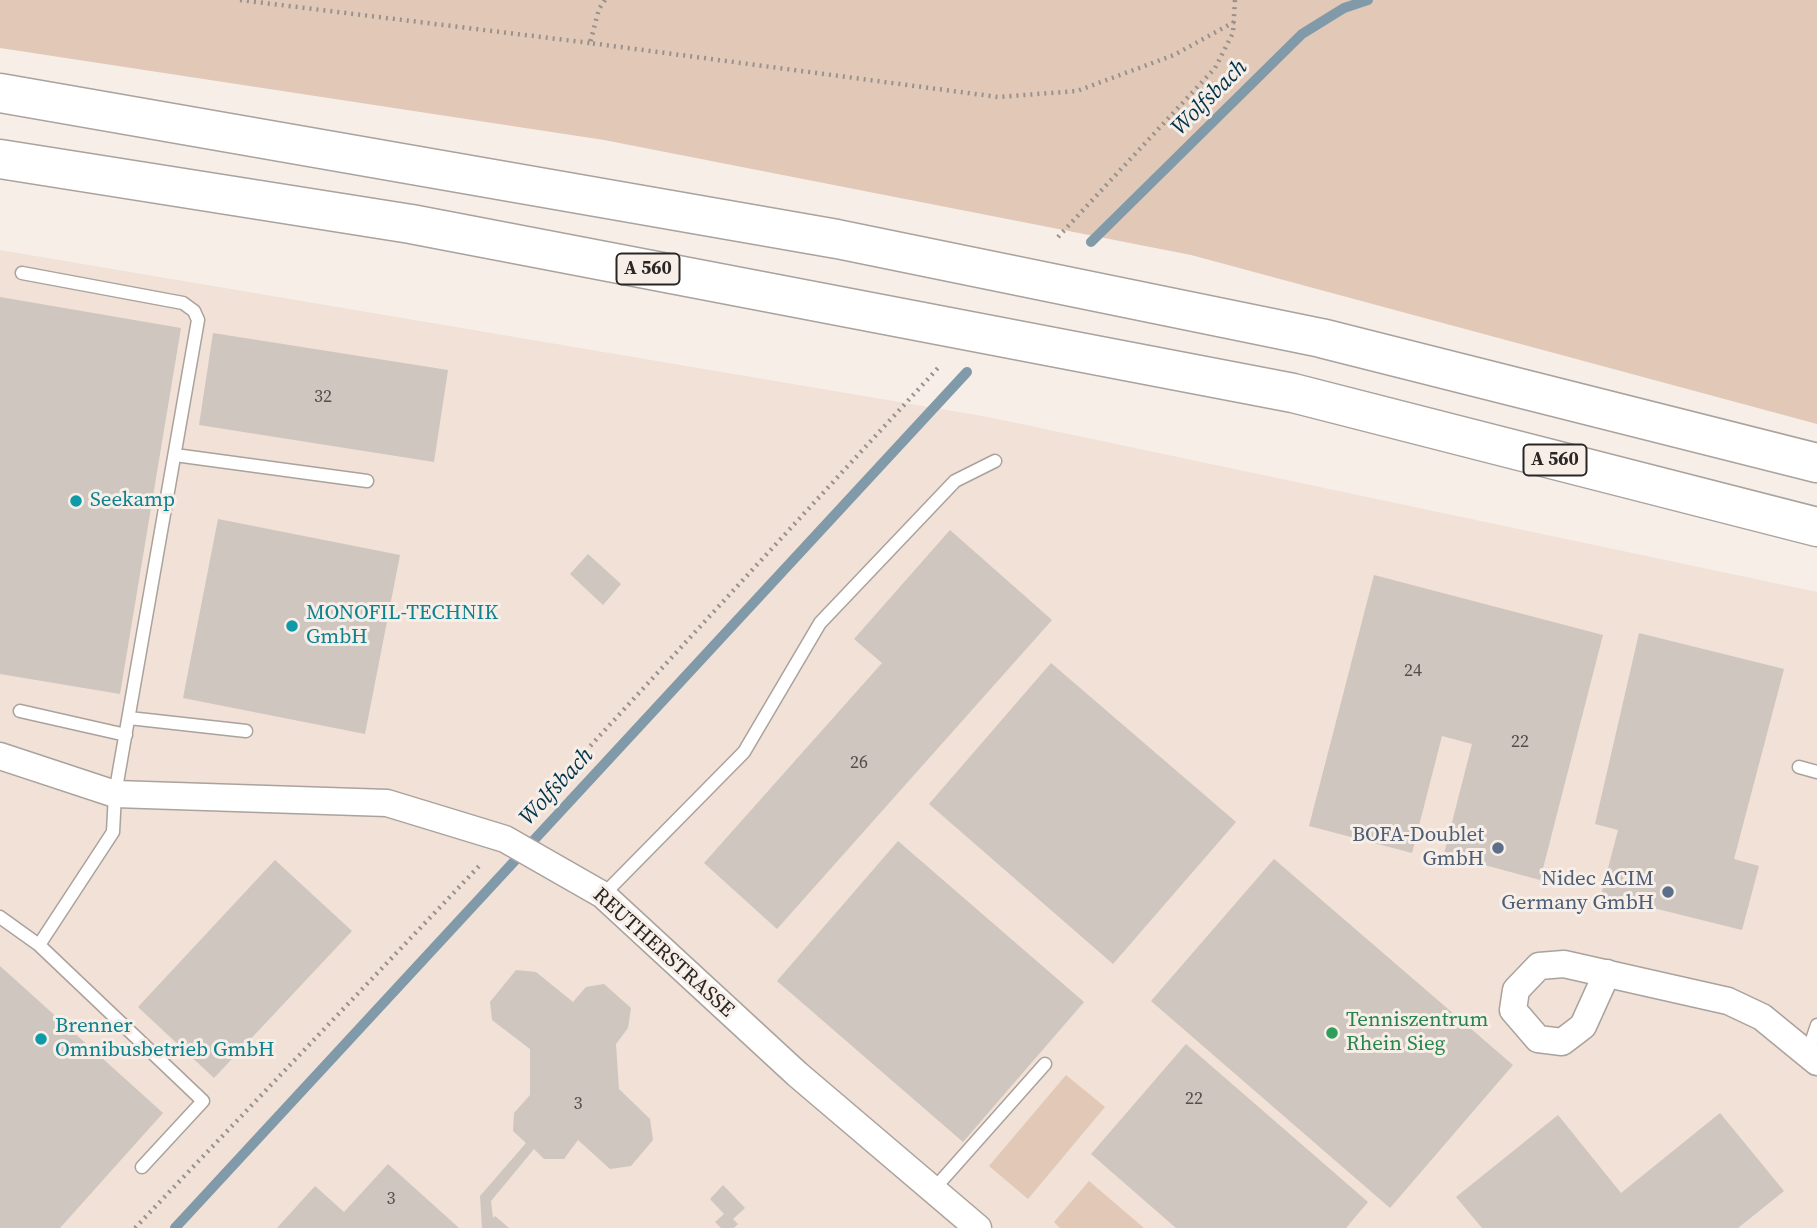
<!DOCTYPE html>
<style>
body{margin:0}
canvas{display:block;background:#f7eee8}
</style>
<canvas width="1817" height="1228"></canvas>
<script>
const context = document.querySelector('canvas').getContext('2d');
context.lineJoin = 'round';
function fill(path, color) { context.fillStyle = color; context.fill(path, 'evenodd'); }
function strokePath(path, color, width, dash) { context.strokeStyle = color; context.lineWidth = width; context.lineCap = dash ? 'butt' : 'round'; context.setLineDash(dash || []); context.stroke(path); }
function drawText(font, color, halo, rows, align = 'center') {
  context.font = font + ' "Source Serif 4",serif'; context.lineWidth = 6; context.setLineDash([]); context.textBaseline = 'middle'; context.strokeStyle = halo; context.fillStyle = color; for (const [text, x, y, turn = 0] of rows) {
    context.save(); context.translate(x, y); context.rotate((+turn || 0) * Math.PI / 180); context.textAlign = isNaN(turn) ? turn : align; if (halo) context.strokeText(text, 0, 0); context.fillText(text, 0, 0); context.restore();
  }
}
fill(new Path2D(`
 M0,250L988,417L1817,592V1228H0Z`), '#f1e1d6');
fill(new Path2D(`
 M0,0H1817V424L1191,255L604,140L0,48Z
 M1066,1075L1105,1107L1028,1199L989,1166Z
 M1089,1181L1144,1228H1060L1054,1222Z`), '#e2c9b7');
strokePath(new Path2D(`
 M1091,242L1302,34L1344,8L1368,0
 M175,1228L967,372`), '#809aa9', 10);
fill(new Path2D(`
 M0,297L181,328L120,694L0,674Z
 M213,333L448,370L434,462L199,425Z
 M218,519L400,555L365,734L183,698Z
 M950,530L1052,620L777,929L704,863L882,663L854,639Z
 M588,554L621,584L603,605L570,574Z
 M1374,575L1603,635L1540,880L1444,854L1472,744L1442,736L1412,853L1309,826Z
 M1639,633L1784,669L1734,859L1759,866L1742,930L1601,895L1618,830L1595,824Z
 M1051,663L1236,822L1113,964L929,804Z
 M898,841L1084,1002L963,1142L777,981Z
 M1274,859L1513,1065L1390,1208L1151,1001Z
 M275,860L352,931L214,1078L138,1007Z
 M0,966L163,1113L60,1228H0Z
 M516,970L536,972L573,1002L586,987L604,984L631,1008L628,1028L616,1044L619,1089L650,1119L653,1140L631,1166L610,1169L578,1140L564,1159H544L534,1149L491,1201L493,1218L495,1216L509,1228H482L480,1196L526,1143L513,1131L514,1113L530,1095V1049L492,1020L490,1002Z
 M1186,1044L1368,1202L1346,1228H1176L1091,1154Z
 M1720,1113L1784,1191L1738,1228H1482L1456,1197L1558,1115L1621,1193Z
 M388,1164L459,1228H277L315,1186L344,1212Z
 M723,1185L745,1208L733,1219L738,1224L734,1228H721L715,1222L724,1214L710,1199Z`), '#cfc6c0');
const lane = new Path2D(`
 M175,455L367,481
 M20,711L126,735
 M129,718L246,731
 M1799,767L1817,772
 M603,895L744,752L820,623L955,481L995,461
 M0,917L39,945L113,832L115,794L198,320L194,311L183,303L22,273
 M39,945L203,1101L142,1167
 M1808,1052L1817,1025
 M934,1189L1045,1064`);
const street = new Path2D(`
 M0,756L115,794L387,803L505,839L603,895L797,1074L978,1228
 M1607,973L1583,1026L1562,1042L1538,1039L1513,1010L1516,990L1539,966L1564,964L1728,1001L1762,1017L1817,1062`);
const highway = new Path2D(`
 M0,93L837,239L1321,338L1817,463
 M0,159L411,224L1293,393L1817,527`);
strokePath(lane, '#aaa29c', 15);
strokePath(street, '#aaa29c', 29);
strokePath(highway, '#aaa29c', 41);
strokePath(new Path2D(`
 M240,0L590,43
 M605,0L599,9L590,43L998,97L1077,91L1174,55L1234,22
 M1058,237L1215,68L1233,33L1235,0
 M524,818L938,368
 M135,1228L482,863`), '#98918d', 4.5, [2, 5]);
strokePath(lane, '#fff', 12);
strokePath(street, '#fff', 26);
strokePath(highway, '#fff', 38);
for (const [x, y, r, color] of [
 [76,501,7,"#0f9aa8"],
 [292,626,7,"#0f9aa8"],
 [1498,848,7,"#5c6f8a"],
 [1668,892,7,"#5c6f8a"],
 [1332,1033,7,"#2e9e5b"],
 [41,1039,7,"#0f9aa8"]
]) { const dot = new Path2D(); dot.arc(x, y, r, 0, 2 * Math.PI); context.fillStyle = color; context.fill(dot); strokePath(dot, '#f7eee8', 2.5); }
drawText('18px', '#534e4b', null, [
 ["32",323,397],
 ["24",1413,671],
 ["22",1520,742],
 ["26",859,763],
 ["22",1194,1099],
 ["3",578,1104],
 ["3",391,1199]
]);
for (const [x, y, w] of [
 [648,269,63],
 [1555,460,63]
]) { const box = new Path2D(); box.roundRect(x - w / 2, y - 15.5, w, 31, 5); context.fillStyle = '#f7eee8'; context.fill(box); strokePath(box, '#2a2624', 2); }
drawText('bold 19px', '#2a2624', null, [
 ["A 560",648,269],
 ["A 560",1555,460]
]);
drawText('21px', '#0d838f', '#f7eee8', [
 ["Seekamp",90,501],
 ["MONOFIL-TECHNIK",306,614],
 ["GmbH",306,638],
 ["Brenner",55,1027],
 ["Omnibusbetrieb GmbH",55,1051]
], 'left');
drawText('21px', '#4e5e75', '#f7eee8', [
 ["BOFA-Doublet",1484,836],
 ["GmbH",1484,860],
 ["Nidec ACIM",1654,880],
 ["Germany GmbH",1654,904]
], 'right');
drawText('21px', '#2a2624', '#f7eee8', [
 ["REUTHERSTRASSE",663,953,42]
]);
drawText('21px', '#27864d', '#f7eee8', [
 ["Tenniszentrum",1346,1021],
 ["Rhein Sieg",1346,1045]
], 'left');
drawText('italic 23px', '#00344c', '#f7eee8', [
 ["Wolfsbach",1210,98,-45],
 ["Wolfsbach",557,787,-47]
]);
</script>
